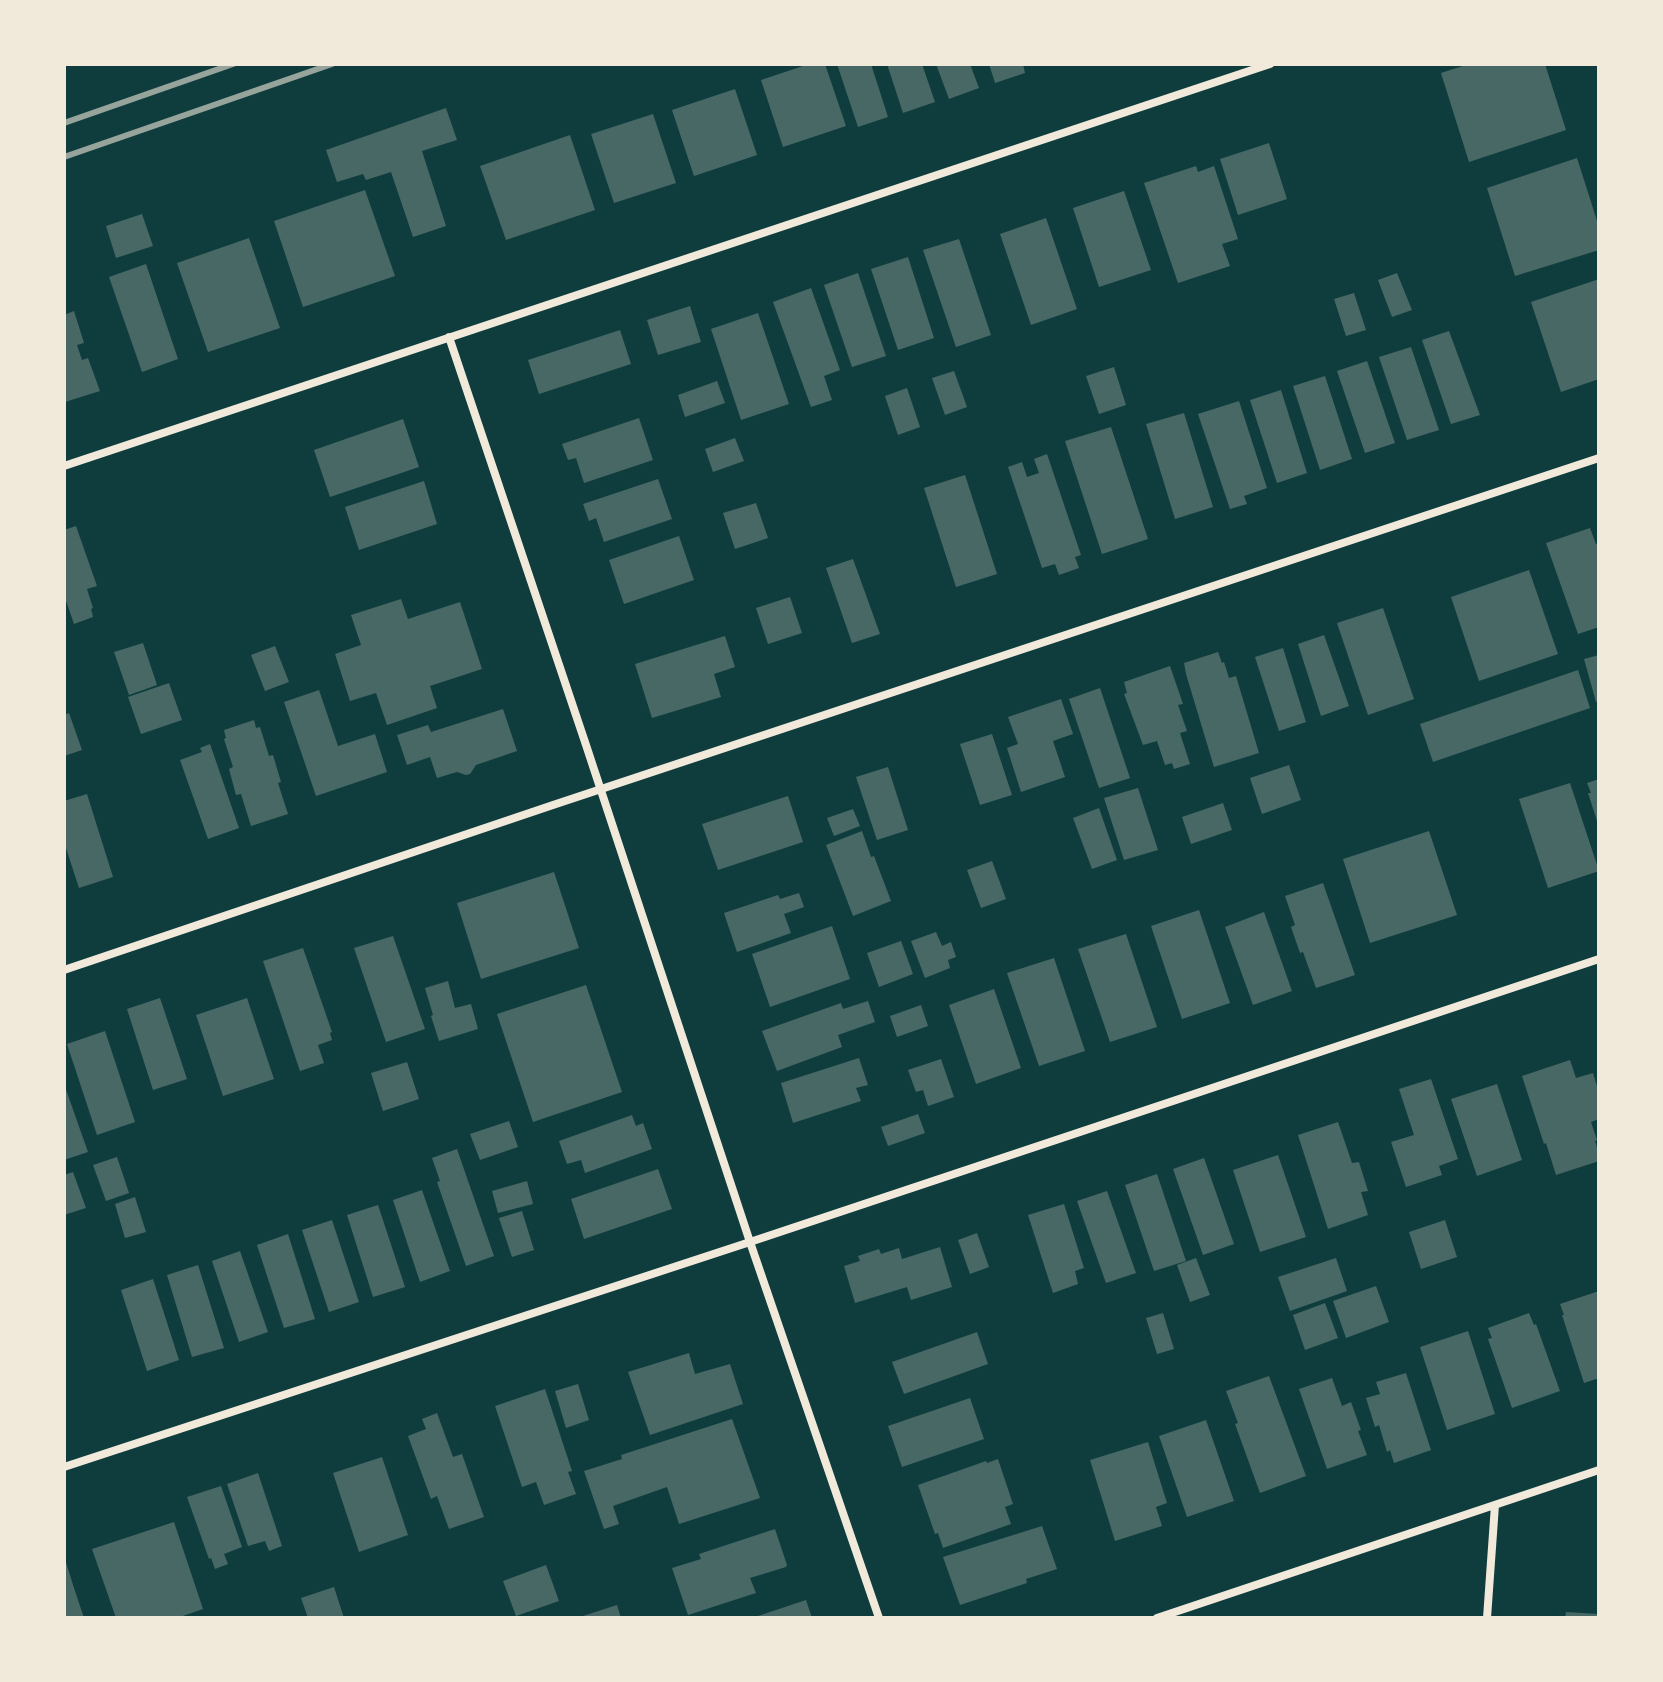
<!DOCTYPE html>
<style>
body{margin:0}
#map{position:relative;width:1663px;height:1682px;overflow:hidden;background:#0f3d3e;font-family:Helvetica,sans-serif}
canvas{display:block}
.frame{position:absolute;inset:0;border:66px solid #f1e9da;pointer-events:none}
</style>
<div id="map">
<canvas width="1663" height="1682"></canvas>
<div class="frame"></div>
</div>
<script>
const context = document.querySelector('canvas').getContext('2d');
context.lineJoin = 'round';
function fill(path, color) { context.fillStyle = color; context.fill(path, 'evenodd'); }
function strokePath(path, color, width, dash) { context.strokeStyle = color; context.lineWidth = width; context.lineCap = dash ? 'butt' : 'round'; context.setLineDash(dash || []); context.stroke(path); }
fill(new Path2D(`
 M809,64H825L846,126L783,147L761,80Z
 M837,64H871L888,117L858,127Z
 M887,64H922L935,102L903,113Z
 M936,64H970L979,88L949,99Z
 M989,64H1023L1025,73L995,83Z
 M1469,64H1545L1566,130L1469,162L1441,73Z
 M735,89L757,155L694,176L672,110Z
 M446,108L457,140L422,151L446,226L413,237L391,172L366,180L363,174L337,182L326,150Z
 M653,114L676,183L614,203L591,134Z
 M570,135L595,210L506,240L480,166Z
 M1269,143L1287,199L1238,215L1220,159Z
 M1577,158L1599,227V250L1515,276L1487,188Z
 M1196,166L1198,172L1214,166L1238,239L1222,244L1230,266L1178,283L1144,183Z
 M365,190L395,276L303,307L274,221Z
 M1124,191L1151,270L1099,287L1073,208Z
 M142,214L153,246L116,258L106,226Z
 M1046,218L1077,309L1031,325L1000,234Z
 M249,238L280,328L208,352L177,263Z
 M959,239L991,335L956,347L923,250Z
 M908,257L934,338L898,350L871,269Z
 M146,264L178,359L142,372L109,277Z
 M858,273L886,356L852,367L824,285Z
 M1397,273L1412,310L1392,317L1378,280Z
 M1599,279V379L1561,392L1531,302Z
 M811,288L840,370L824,376L832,400L811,407L773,302Z
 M1354,293L1366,330L1346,336L1334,299Z
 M690,306L701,342L658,355L647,320Z
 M74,311L84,343L77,345L82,360L88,358L100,391L65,402L64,315Z
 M758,313L789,404L741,420L711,329Z
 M620,330L631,364L539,394L528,360Z
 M1449,331L1480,415L1451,424L1422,340Z
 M1411,347L1439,430L1407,440L1379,357Z
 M1367,361L1395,443L1365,453L1337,371Z
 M1114,367L1126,405L1099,414L1086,376Z
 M954,371L967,407L945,415L932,378Z
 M1325,376L1352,459L1320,470L1293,386Z
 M717,381L725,403L685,417L678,395Z
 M907,388L920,427L898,435L885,396Z
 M1281,390L1307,473L1277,483L1250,400Z
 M1239,401L1267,488L1244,496L1247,504L1230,509L1198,414Z
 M1184,413L1213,507L1175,519L1146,424Z
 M639,418L653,460L584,483L576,458L568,460L562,444Z
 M403,419L419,467L330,497L314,450Z
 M1111,427L1148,539L1102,554L1065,441Z
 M735,438L744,461L713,472L705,449Z
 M1047,454L1081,555L1075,557L1079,568L1059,575L1055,564L1042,568L1008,467L1022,462L1027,477L1039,473L1034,459Z
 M965,475L997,574L956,587L924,488Z
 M658,479L672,519L604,542L596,518L589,521L583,504Z
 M424,481L437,524L359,550L345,507Z
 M756,503L768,538L735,549L723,513Z
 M76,526L97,586L87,589L93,608L91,609L93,617L74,624L64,595V530Z
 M1590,528L1596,544L1599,543V627L1578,634L1546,543Z
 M679,536L694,580L624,604L609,560Z
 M853,559L880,634L852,643L826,568Z
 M1529,570L1558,654L1479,681L1451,597Z
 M790,597L802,633L768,644L756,608Z
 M401,599L408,619L460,602L482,669L430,686L437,708L387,725L376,693L350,701L335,654L361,645L351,615Z
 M1383,608L1414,699L1368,715L1337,623Z
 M1324,635L1349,706L1321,716L1298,644Z
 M725,636L735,667L714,674L721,697L652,718L635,664Z
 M143,643L157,685L129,695L114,652Z
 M275,646L289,682L265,691L251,655Z
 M1283,648L1306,722L1279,731L1255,657Z
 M1218,652L1222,663L1224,662L1229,678L1236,676L1259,753L1214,767L1186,674L1184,663Z
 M1599,655V701L1596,702L1584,659Z
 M1170,666L1183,704L1178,705L1187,731L1180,733L1190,764L1174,769L1172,763L1165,765L1157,741L1143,745L1124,694L1127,693L1124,682Z
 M1578,670L1590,708L1433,762L1420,724Z
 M169,683L182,720L141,734L128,697Z
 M1100,688L1130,778L1099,788L1069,699Z
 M319,690L338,746L375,734L387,772L316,796L284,702Z
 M1061,699L1073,734L1053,741L1065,777L1021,792L1007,748L1018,744L1008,717Z
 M503,709L517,751L476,765L470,774L466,775L457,772L437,778L430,757L407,765L397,735L428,725L431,732Z
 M69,713L82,750L64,756V715Z
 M254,720L256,728L260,727L269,756L273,755L281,782L278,783L288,814L251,826L241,794L236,795L229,769L233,767L224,739L226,738L224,730Z
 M992,734L1012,795L980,805L960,744Z
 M210,744L239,828L208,839L180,760L202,752L200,748Z
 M1289,765L1301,800L1262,814L1250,778Z
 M888,767L908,830L877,840L856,777Z
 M1599,779V824H1598L1588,793H1591L1587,783Z
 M1570,783L1599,871L1548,888L1519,799Z
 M1138,788L1158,850L1124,860L1104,798Z
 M87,794L113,877L79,888L64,842V801Z
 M788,796L803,842L718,870L702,824Z
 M1223,803L1232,830L1191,844L1182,817Z
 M1099,808L1117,860L1092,869L1073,818Z
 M853,809L860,826L834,836L827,818Z
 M862,831L871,857L874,856L891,901L853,916L826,845Z
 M1429,831L1457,915L1370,943L1343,859Z
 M992,861L1006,899L981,908L967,870Z
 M554,872L579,948L481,979L457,903Z
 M1323,883L1355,975L1316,988L1303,952L1300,953L1291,927L1295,925L1285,896Z
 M799,893L804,907L784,914L791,933L737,952L724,913L778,895L780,899Z
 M1199,910L1230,1003L1182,1019L1151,926Z
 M1264,912L1292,991L1253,1005L1225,927Z
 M832,926L850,979L770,1007L752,954Z
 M936,932L942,946L951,942L956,957L948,960L950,968L925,978L911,941Z
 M1126,934L1157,1027L1110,1042L1078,949Z
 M393,936L425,1029L386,1042L354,948Z
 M901,941L913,974L879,987L867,953Z
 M303,948L332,1032L330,1033L332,1040L318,1045L324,1063L300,1071L263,961Z
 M1054,958L1085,1051L1039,1066L1007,973Z
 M448,981L455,1008L471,1004L478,1029L439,1041L431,1016L433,1015L425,988Z
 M586,985L622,1092L533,1122L497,1014Z
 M994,989L1021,1068L976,1084L949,1005Z
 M160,998L187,1079L153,1090L127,1009Z
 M247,998L274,1079L223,1096L196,1015Z
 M868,1001L875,1022L838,1035L842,1047L777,1071L762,1031L841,1003L843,1009Z
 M921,1005L928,1026L897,1037L890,1016Z
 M105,1031L135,1122L97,1135L67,1044Z
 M859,1058L868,1085L856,1088L861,1101L793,1123L781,1083Z
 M941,1059L954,1097L928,1106L923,1090L916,1092L908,1070Z
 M1570,1060L1576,1078L1593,1073L1599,1093V1119L1591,1122L1597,1140L1595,1141L1599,1154V1161L1556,1175L1546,1143L1544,1144L1522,1076Z
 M407,1062L419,1099L383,1111L371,1073Z
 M1431,1079L1458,1159L1439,1166L1442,1175L1406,1187L1391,1142L1414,1135L1399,1089Z
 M64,1084L88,1152L64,1160Z
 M1497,1084L1522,1160L1477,1176L1451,1099Z
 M918,1114L925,1133L888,1146L881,1127Z
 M632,1115L636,1126L643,1123L652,1149L585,1173L581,1160L567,1164L559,1141Z
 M509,1121L518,1147L480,1160L470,1134Z
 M1338,1122L1352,1163L1359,1162L1368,1191L1361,1192L1368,1215L1328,1229L1298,1135Z
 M457,1149L494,1256L466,1266L437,1182L440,1181L432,1158Z
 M1278,1155L1306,1237L1260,1252L1233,1170Z
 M117,1157L129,1193L106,1201L93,1165Z
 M1204,1158L1234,1244L1203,1255L1173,1169Z
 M658,1169L672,1209L584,1239L571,1199Z
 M73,1172L86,1208L64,1215V1175Z
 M1157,1174L1186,1261L1154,1271L1125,1185Z
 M527,1181L533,1204L498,1213L492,1191Z
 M422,1190L450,1271L420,1282L393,1200Z
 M1107,1191L1136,1273L1106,1283L1077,1201Z
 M135,1197L146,1232L125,1238L115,1204Z
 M1064,1204L1084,1268L1075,1271L1078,1284L1053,1293L1028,1215Z
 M378,1205L405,1287L373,1297L347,1215Z
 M522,1211L534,1250L512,1257L499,1218Z
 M332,1220L359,1302L329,1312L302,1230Z
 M1445,1220L1457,1257L1421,1269L1409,1232Z
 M977,1233L989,1267L970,1274L958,1240Z
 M288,1234L315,1319L284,1328L257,1245Z
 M940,1247L952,1287L911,1300L907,1287L855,1303L844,1266L860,1261L858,1256L879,1249L881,1254L899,1248L902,1259Z
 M240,1251L268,1332L239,1342L212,1261Z
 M1196,1258L1210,1295L1190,1302L1177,1265Z
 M1336,1258L1347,1291L1290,1311L1278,1277Z
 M198,1265L224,1348L192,1357L167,1275Z
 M153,1279L179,1360L147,1371L121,1290Z
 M1376,1286L1389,1322L1346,1338L1333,1301Z
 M1599,1291V1378L1584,1383L1562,1315H1564L1560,1304Z
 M1325,1303L1338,1338L1305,1350L1293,1315Z
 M1163,1313L1174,1349L1157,1354L1146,1318Z
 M1529,1313L1534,1325L1536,1324L1560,1391L1512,1408L1488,1339L1492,1338L1488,1328Z
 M1468,1331L1495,1414L1447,1430L1420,1347Z
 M977,1332L988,1364L904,1394L892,1362Z
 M689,1353L695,1374L730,1364L743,1404L650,1435L628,1372Z
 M1406,1373L1431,1450L1394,1463L1390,1450L1387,1452L1379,1425L1375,1427L1366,1398L1380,1394L1376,1382Z
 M1269,1376L1306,1476L1260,1493L1235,1424L1238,1423L1226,1391Z
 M1332,1378L1342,1406L1351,1402L1361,1430L1358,1431L1367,1455L1327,1469L1299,1389Z
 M578,1384L589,1420L566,1428L555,1391Z
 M545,1389L572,1471L568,1472L576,1494L544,1505L536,1482L522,1487L495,1406Z
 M970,1398L984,1439L902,1467L888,1426Z
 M437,1413L453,1457L462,1454L484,1517L449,1529L437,1496L431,1499L408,1436L426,1429L422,1419Z
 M732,1419L760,1498L679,1524L667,1487L613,1506L619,1524L604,1529L584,1471L622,1459L621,1455Z
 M1206,1420L1234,1501L1187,1517L1159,1436Z
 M1148,1442L1167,1503L1156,1507L1162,1526L1115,1541L1090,1460Z
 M382,1457L408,1535L359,1552L333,1473Z
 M998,1459L1013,1504L1005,1507L1011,1524L943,1548L938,1533L935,1534L918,1485L986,1461L987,1463Z
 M258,1473L282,1546L269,1551L265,1541L248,1546L227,1484Z
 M221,1486L242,1547L224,1554L228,1564L215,1569L211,1558L209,1559L187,1497Z
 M174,1522L203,1609L177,1618H116L92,1549Z
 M1042,1526L1057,1569L1026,1579L1027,1583L960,1605L943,1557Z
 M775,1529L787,1565L786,1567L750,1578L756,1593L688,1615L672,1568L701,1559L699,1554Z
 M65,1559L74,1588L84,1618H64Z
 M546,1565L559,1601L516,1616L503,1581Z
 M334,1587L344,1618H308L301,1598Z
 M806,1600L812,1618H755V1617Z
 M617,1605L621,1618H581L580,1617Z
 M1566,1612L1599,1614V1618H1565Z`), '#486865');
strokePath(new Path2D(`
 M449,337L586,745L750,1242L879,1618
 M64,466L1270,64
 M64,970L553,805L1599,458
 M64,1467L750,1242L1599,959
 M1157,1618L1599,1470
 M1487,1618L1495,1505`), '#f1e9da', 8);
strokePath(new Path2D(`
 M64,123L233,64
 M64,157L332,64`), '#97a49c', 6);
</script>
